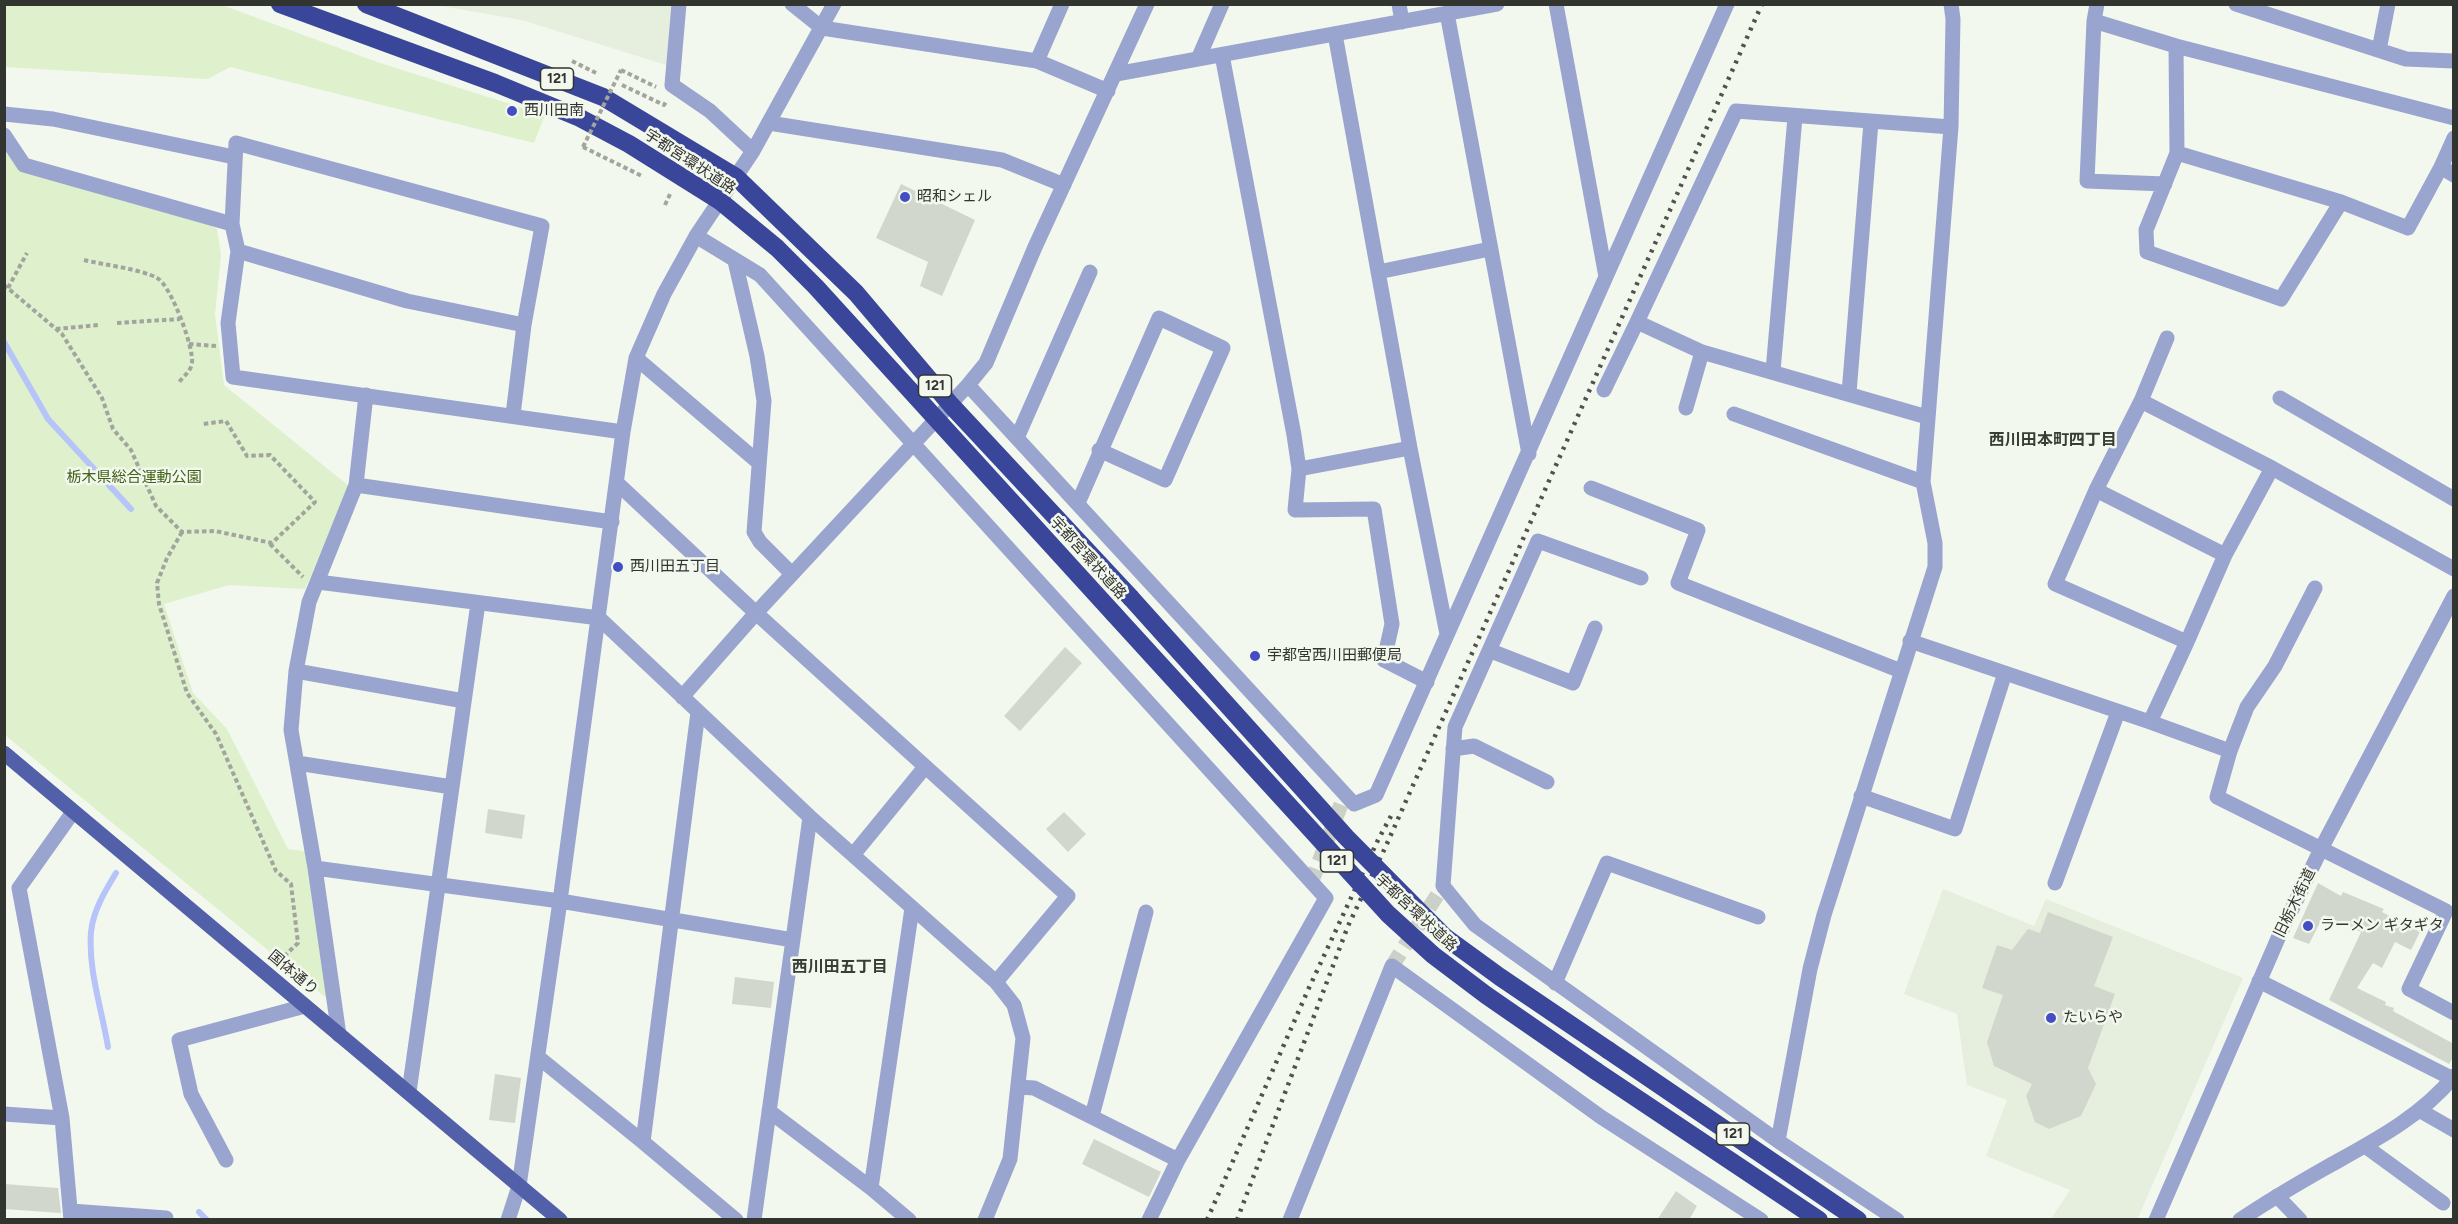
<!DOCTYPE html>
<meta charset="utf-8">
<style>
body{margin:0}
#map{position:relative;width:2458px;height:1224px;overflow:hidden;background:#f3f8ee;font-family:Figtree,sans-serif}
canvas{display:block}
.frame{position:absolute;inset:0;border:6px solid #323430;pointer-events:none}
</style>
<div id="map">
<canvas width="2458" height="1224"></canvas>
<div class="frame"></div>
</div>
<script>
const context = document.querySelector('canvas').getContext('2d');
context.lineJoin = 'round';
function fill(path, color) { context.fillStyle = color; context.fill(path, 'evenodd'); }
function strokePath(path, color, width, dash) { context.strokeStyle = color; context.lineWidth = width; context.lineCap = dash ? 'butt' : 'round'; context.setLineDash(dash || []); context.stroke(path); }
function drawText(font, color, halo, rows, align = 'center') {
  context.font = font + ' Figtree,"Noto Sans JP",sans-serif'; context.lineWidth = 5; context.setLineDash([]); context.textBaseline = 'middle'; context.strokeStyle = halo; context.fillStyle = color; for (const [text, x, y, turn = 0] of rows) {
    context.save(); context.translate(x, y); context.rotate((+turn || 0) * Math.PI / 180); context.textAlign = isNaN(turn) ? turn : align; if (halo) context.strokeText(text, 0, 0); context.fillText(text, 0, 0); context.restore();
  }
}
fill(new Path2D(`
 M435,5H672L666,65L522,20Z
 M1943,889L2034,926L2046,899L2243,978L2137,1220L2051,1219L2070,1190L1986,1156L2007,1100L1967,1085L1957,1014L1904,994Z`), '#e6eede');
fill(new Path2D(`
 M4,5H222L377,62L545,115L534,143L230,67L208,79L5,67Z
 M4,142L23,170L205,222L217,229L221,255L215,314L224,385L349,486L305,589L229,585L164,604L193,693L227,729L288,849L309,852L330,1001L5,735Z`), '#def0cc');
strokePath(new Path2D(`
 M4,342L48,419L131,509
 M108,1047C102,1010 88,970 91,932C93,911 105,891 116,873
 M199,1212L207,1220`), '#b6c4f9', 6);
fill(new Path2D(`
 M901,184L975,220L942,296L920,286L928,262L876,238Z
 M1065,647L1082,663L1020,731L1004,716Z
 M488,809L525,815L522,839L485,833Z
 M1064,812L1086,834L1068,852L1046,829Z
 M2318,883L2341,896L2343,892L2384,909L2382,912L2420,932L2411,950L2395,942L2382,968L2373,963L2357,988L2386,1002L2385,1005L2394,1008L2393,1011L2454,1044V1056L2449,1064L2329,1000L2361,932L2324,915L2309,944L2293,938Z
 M2048,912L2113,937L2094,986L2115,994L2088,1068L2096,1084L2081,1116L2049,1129L2035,1122L2026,1096L2032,1084L1994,1066L1987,1042L2003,995L1982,988L1997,945L2012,950L2028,929L2040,933Z
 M735,977L774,982L771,1008L732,1004Z
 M495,1074L521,1078L515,1123L489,1120Z
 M1094,1139L1161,1172L1149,1197L1082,1164Z
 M4,1184L58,1188L61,1213L4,1209Z
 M1676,1191L1697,1206L1689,1220H1657Z`), '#d2d7cd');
strokePath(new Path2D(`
 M1311,883L1345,794
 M1392,966L1443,886`), '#ccd1c8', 15, [15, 8]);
strokePath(new Path2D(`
 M572,61L596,73
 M621,70L656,87
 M622,85L664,105L667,100
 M583,147L642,176
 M665,205L671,192
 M84,260C104,265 141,269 157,278C171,285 194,348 192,363C191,371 184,376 179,382
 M4,285L62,334L102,398L113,429L131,450L156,506L182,532L215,531L272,543L315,502L270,455L247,456L226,421L203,424
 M8,288L27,253
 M117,323L180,319
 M56,329L99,325
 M189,344L216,346
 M182,532L167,558L157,583L159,604L187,693L216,734L276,871L291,884L298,943L277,963
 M270,544L303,577`), '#a2a59e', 4, [4.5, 3]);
strokePath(new Path2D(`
 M679,4L672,85L710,111L753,151
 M792,4L822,28L1037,61L1108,91
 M1399,4L1402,22
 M1556,4L1606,277
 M2097,4L2094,21L2087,181L2165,184
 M2236,4L2406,59L2454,61
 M1447,13L1529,454
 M2094,21L2176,46
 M1335,34L1410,448L1447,634
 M2379,50L2388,4
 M1222,55L1294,435L1299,469L1295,510L1374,509L1392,624L1384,660L1427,682
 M1198,59L1222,4
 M1037,61L1062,4
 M1116,74L1497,4
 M4,114L53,119L234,157
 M769,123L1002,160L1064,185
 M4,135L24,165L232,224
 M2454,138L2441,167L2454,175
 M2177,153L2176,46L2454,118
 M2341,202L2281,299L2147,252L2146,230L2177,153L2341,202L2408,228L2441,167
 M696,236L760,275L1326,898L1178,1160L1149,1220
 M238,251L407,301L524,325
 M735,261L757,356L764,401L754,532L760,542L792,574
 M1378,272L1490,249
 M636,358L758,462
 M1773,371L1795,117
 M968,385L1354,804L1376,795L1727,4
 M1604,390L1637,322
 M1849,393L1871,122
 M2280,398L2454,499
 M2141,401L2167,338
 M1686,408L1702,352
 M1734,414L1923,482
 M513,415L524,325L542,226L236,143L232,224L238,251L228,323L233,377L623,432
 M1927,417L1702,352L1637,322L1736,111L1951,127
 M1017,438L1090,272
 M2272,468L2225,555L2187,642L2055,584L2096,490L2141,401L2272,468L2454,569
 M1299,469L1410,448
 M617,483L756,613L1068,896L996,982
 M356,485L612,522
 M1591,488L1698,530L1678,583L1901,671
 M2096,490L2225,555
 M1078,503L1159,318L1223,348L1165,480L1099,450
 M1641,578L1538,541L1455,727L1443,886L1475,925L1778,1141L1897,1220
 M318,582L599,618L810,817L996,982L1014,1005L1023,1038L1010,1159L985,1220
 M2315,588L2275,666L2247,707L2230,751L2217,797L2446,911L2409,989L2454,1013
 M1910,641L2005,673
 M1491,651L1573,683L1595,628
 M296,671L464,701
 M682,697L756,613L968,385L986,363L1035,247L1147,4
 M698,712L643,1142L736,1220
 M2150,722L2230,751
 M1453,749L1474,746L1547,782
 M297,763L452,787
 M1861,796L1955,829L2005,673L2150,722L2187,642
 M853,855L925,767
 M315,868L560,901L793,940
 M2055,883L2118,712
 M2259,981L2451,1078
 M1555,983L1607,863L1758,917
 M339,1035L315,868L291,730L296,671L309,602L356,485L366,395
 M538,1057L643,1142
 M1018,1087L1034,1088L1178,1160
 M409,1092L478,603
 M2419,1110L2454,1130
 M769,1111L871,1188
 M4,1114L62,1118L19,888L73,812
 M1092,1116L1146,912
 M62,1118L71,1220
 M1778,1141L1810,969L1824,915L1935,567V543L1923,482L1951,127L1953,19L1951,4
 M2365,1146L2443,1203
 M226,1160L191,1094L179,1040L305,1006
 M2277,1196L2300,1220
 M71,1211L166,1218
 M508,1220L519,1186L560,901L623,432L636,358L664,294L696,236L753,151L834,4
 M754,1220L810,817
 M909,1220L871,1188L912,908
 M1290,1220L1392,966L1601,1117L1761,1220
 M2156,1220L2279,936L2321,849L2454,596
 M2240,1220C2268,1201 2297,1184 2327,1167C2372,1142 2421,1117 2454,1076`), '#9aa5cf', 15);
strokePath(new Path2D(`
 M4,753L560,1220`), '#5260a9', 15);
strokePath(new Path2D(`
 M280,4L495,83L580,118L629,144L720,201L777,248L816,287L1114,614
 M366,4L603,97L736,177L856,293L951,405L1131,598
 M1608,1050L1858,1220
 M1596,1071L1819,1220`), '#3a469a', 18);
strokePath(new Path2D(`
 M1207,1220L1308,990L1378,840L1391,816
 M1237,1220L1348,926L1385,848L1762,4`), '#4f524d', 4.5, [3, 6]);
strokePath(new Path2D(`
 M583,147L621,70`), '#a2a59e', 4, [4.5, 3]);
strokePath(new Path2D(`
 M1131,598L1346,837L1445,937L1500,977L1608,1050
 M1114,614L1388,914L1433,955L1486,995L1596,1071`), '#3a469a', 18);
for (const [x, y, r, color] of [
 [512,111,6,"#424ec2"],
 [905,197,6,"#424ec2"],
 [618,567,6,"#424ec2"],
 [1255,656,6,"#424ec2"],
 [2308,926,6,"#424ec2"],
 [2051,1018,6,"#424ec2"]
]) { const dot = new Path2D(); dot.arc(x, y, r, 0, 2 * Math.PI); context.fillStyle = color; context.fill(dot); strokePath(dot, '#f3f8ee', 2); }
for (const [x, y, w] of [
 [557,79,33],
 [935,386,33],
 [1337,861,33],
 [1733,1134,33]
]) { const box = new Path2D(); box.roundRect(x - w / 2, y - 11, w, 22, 4.5); context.fillStyle = '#f3f8ee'; context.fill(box); strokePath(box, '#323430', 1.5); }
drawText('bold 14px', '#323430', null, [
 ["121",557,79],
 ["121",935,386],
 ["121",1337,861],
 ["121",1733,1134]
]);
drawText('15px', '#323430', '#f3f8ee', [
 ["西川田南",524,111],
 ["昭和シェル",917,197],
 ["西川田五丁目",630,567],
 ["宇都宮西川田郵便局",1267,656],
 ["ラーメン ギタギタ",2320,926],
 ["たいらや",2063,1018]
], 'left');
drawText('15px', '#323430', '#f3f8ee', [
 ["宇都宮環状道路",690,162,33],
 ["宇都宮環状道路",1088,558,48],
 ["旧栃木街道",2295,903,-64],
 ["宇都宮環状道路",1416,913,43],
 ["国体通り",293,973,40]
]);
drawText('15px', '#426016', '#f3f8ee', [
 ["栃木県総合運動公園",134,478]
]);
drawText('bold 16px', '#393d36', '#f3f8ee', [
 ["西川田本町四丁目",2053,440],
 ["西川田五丁目",840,967]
]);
</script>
